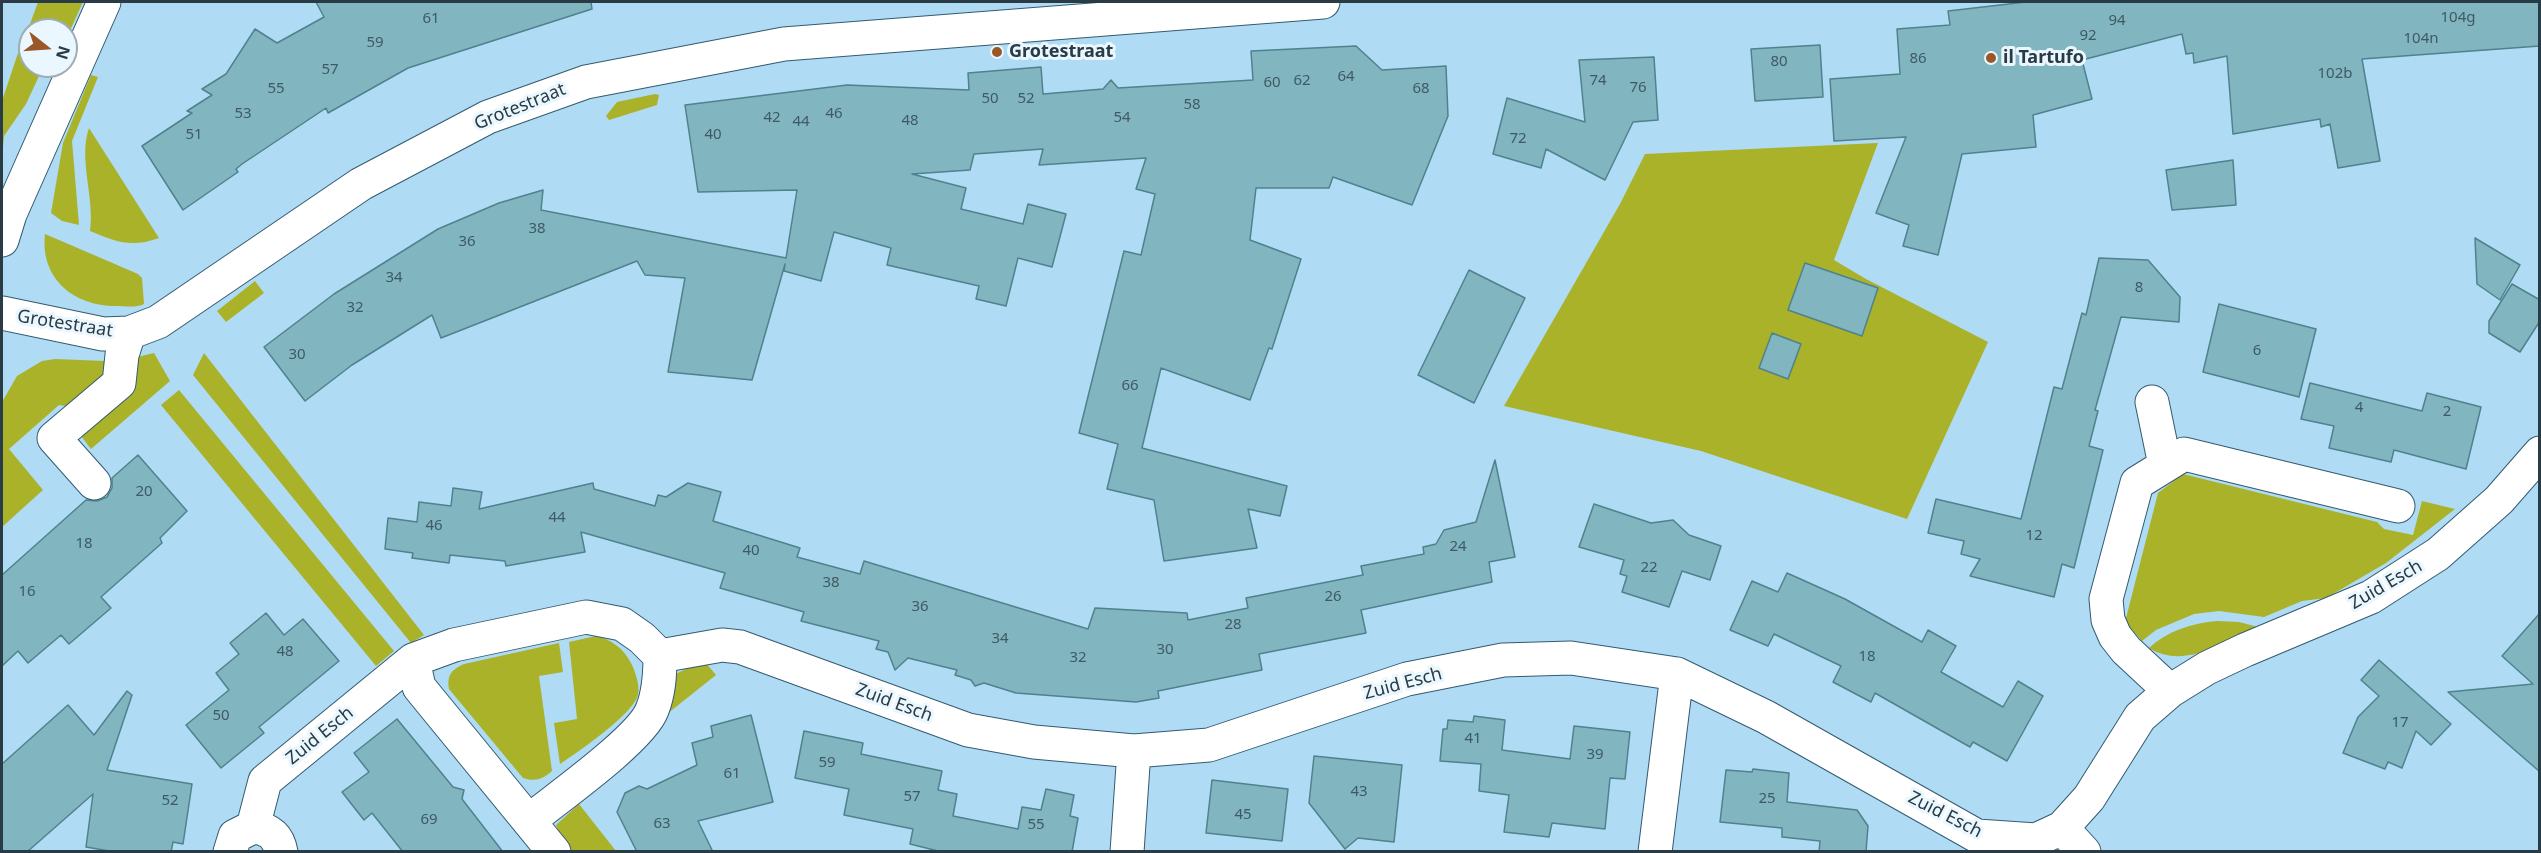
<!DOCTYPE html>
<style>
body{margin:0}
#map{position:relative;width:2541px;height:853px;overflow:hidden;background:#b0dbf4;font-family:"Noto Sans",sans-serif}
canvas{display:block}
.frame{position:absolute;inset:0;border:3px solid #293b45;pointer-events:none}
.north{position:absolute;left:18px;top:18px;width:60px;height:60px;box-sizing:border-box;background:#eaf7ff;border:2px solid #9dacb5;border-radius:50%;rotate:107deg;font-size:16px;font-weight:700;line-height:24px;text-align:center;color:#293b45}
.north::after{content:'';display:block;margin:auto;width:21px;height:27px;background:#9a5727;clip-path:polygon(50% 0,100% 100%,50% 72%,0 100%)}
</style>
<div id="map">
<canvas width="2541" height="853"></canvas>
<div class="frame"></div>
<div class="north">N</div>
</div>
<script>
const context = document.querySelector('canvas').getContext('2d');
context.lineJoin = 'round';
function fill(path, color) { context.fillStyle = color; context.fill(path, 'evenodd'); }
function strokePath(path, color, width, dash) { context.strokeStyle = color; context.lineWidth = width; context.lineCap = dash ? 'butt' : 'round'; context.setLineDash(dash || []); context.stroke(path); }
function drawText(font, color, halo, rows, align = 'center') {
  context.font = font + ' "Noto Sans",sans-serif'; context.lineWidth = 6; context.setLineDash([]); context.textBaseline = 'middle'; context.strokeStyle = halo; context.fillStyle = color; for (const [text, x, y, turn = 0] of rows) {
    context.save(); context.translate(x, y); context.rotate((+turn || 0) * Math.PI / 180); context.textAlign = isNaN(turn) ? turn : align; if (halo) context.strokeText(text, 0, 0); context.fillText(text, 0, 0); context.restore();
  }
}
fill(new Path2D(`
 M38,2H83L67,37L66,30H46L30,24Z
 M22,41L30,44V66H55L53,71L39,76L26,104L4,136L2,159V101Z
 M91,75L98,77L72,141L79,225L62,221L51,213L63,143Z
 M655,94L659,95L657,105L609,120L606,116L617,102Z
 M89,128L159,238C131,248 117,242 90,231C95,197 78,160 89,128Z
 M1878,143L1834,260L1866,279L1988,342L1907,519L1701,451L1504,406L1620,204L1645,154Z
 M45,234L138,274L142,278L144,304C136,308 125,306 116,306C73,306 40,278 45,234Z
 M255,281L264,293L226,322L217,311Z
 M154,353L170,381L91,449L78,432L129,359Z
 M204,353L424,635L411,643L193,375Z
 M55,359L105,361L110,368L72,407L59,405L9,449L43,490L2,527V402L17,376L42,361Z
 M179,390L394,651L376,666L161,405Z
 M2183,474L2377,522L2384,529L2413,535L2422,501L2455,509L2386,563L2326,598L2302,601L2264,617L2219,611L2194,614L2156,630L2142,641L2125,622L2158,493Z
 M2217,621L2239,622L2258,627C2225,642 2184,670 2149,648C2167,631 2192,623 2217,621Z
 M596,636C611,639 624,649 631,663C635,671 640,685 638,694C636,712 577,753 560,764L554,723L577,719L569,642Z
 M559,643L563,672L539,676L552,771C543,779 535,782 523,778L449,689C447,675 451,670 464,664Z
 M699,662L706,663L716,675L667,714L676,674Z
 M579,804L616,851H571L560,836L556,825Z`), '#a9b229');
const building = new Path2D(`
 M316,2H591L592,9L408,68L328,113L326,108L242,164L236,169L238,172L183,210L142,146L192,113L187,111L212,95L202,89L226,74L255,29L277,43L324,17Z
 M2026,2H2540V46L2362,59L2380,161L2338,168L2330,124L2321,127L2320,119L2233,134L2227,56L2194,63L2193,53L2186,54L2182,34L2082,60L2092,99L2033,115L2036,147L1962,154L1938,255L1903,246L1909,225L1876,213L1906,137L1834,141L1830,79L1900,74L1897,29L1950,25L1948,11Z
 M1820,45L1823,97L1755,101L1751,49Z
 M1356,46L1382,70L1446,66L1448,116L1412,205L1333,177L1329,188H1256L1250,240L1301,259L1272,349L1269,348L1250,400L1161,368L1142,448L1287,486L1280,516L1248,509L1257,548L1164,561L1154,500L1107,489L1118,444L1079,433L1124,251L1141,255L1155,194L1136,189L1146,158L1039,165L1043,149L974,154L970,170L912,174L966,188L961,209L1023,224L1028,204L1066,214L1052,267L1018,258L1006,306L976,299L979,286L887,265L891,248L834,232L821,281L784,271L785,264L752,380L668,372L685,278L645,275L637,261L441,338L432,315L352,365L305,401L264,347L334,294L438,229L499,203L543,190L541,210L786,258L797,190L698,192L685,105L847,85L969,90L968,73L1041,67L1043,94L1103,89L1111,80L1118,88L1253,80L1251,51Z
 M1654,57L1658,120L1633,122L1605,180L1546,149L1541,168L1493,154L1507,98L1585,122L1579,60Z
 M2233,160L2236,205L2172,210L2166,170Z
 M2475,238L2520,265L2500,300L2477,284Z
 M2099,258L2148,260L2180,297L2179,322L2121,317L2095,410L2098,411L2089,446L2103,450L2074,568L2062,564L2054,597L1970,576L1980,559L1961,554L1964,541L1928,533L1936,499L2021,519L2054,387L2062,389L2082,313L2086,315Z
 M1805,263L1878,288L1862,336L1788,310Z
 M1469,270L1525,298L1474,403L1418,375Z
 M2512,284L2540,300V321L2520,352L2489,333V321Z
 M2219,304L2316,329L2299,397L2203,372Z
 M1772,333L1801,344L1788,379L1759,368Z
 M2310,383L2422,411L2427,393L2481,407L2466,469L2394,450L2391,462L2329,448L2334,426L2301,419Z
 M138,455L187,511L160,538L162,543L101,597L111,608L69,644L61,635L28,663L18,651L2,666V575L86,500L97,501L107,497L112,488V478Z
 M1495,460L1515,557L1489,562L1492,582L1361,610L1366,633L1259,654L1262,670L1158,691L1159,698L1136,702L1016,693L984,683L975,686L971,680L955,675L957,670L908,658L895,670L888,652L876,649L879,641L801,621L804,612L720,588L725,573L581,532L585,552L506,566L505,561L450,555L449,563L412,558L413,553L385,549L388,518L417,522L419,502L451,506L453,488L482,492L479,509L593,483L594,489L655,506L658,495L666,497L688,483L721,492L713,521L800,548L797,557L860,574L864,561L1088,629L1095,608L1187,613L1188,620L1248,608L1246,598L1363,575L1361,566L1424,554L1423,547L1436,544L1444,530L1476,522Z
 M1594,504L1651,523L1673,520L1689,535L1721,546L1710,580L1682,571L1669,607L1622,592L1627,576L1620,574L1624,560L1579,547Z
 M1787,573L1845,599L1922,642L1928,630L1956,646L1941,672L2003,707L2018,681L2043,696L2007,761L1973,742L1970,747L1875,693L1871,702L1833,682L1841,666L1774,634L1768,646L1730,630L1752,581L1778,592Z
 M266,613L284,635L303,619L339,661L259,727L264,733L221,768L186,725L229,690L216,673L239,654L230,643Z
 M2540,613V772L2448,692L2533,684L2502,656Z
 M2379,660L2451,724L2431,745L2416,731L2402,768L2388,762L2385,769L2343,753L2358,717L2379,696L2361,680Z
 M127,691L132,695L107,770L192,784L183,844L173,842L171,852H115L86,847L93,794L27,852H2V764L68,705L94,735Z
 M751,715L773,802L698,821L713,852H637L617,812L625,793L639,786L647,789L697,765L692,743L713,737L711,726Z
 M1474,716L1505,720L1502,750L1570,759L1574,726L1630,732L1625,779L1610,778L1605,829L1552,823L1549,837L1504,832L1509,795L1479,791L1481,764L1440,761L1443,729H1447L1448,720L1473,722Z
 M397,719L453,787L464,790L462,799L503,852H403L372,813L364,820L342,792L369,772L354,753Z
 M804,731L863,743L861,754L942,771L938,790L957,794L953,816L1018,829L1022,807L1041,810L1046,789L1074,795L1070,816L1078,818L1072,852H942L910,844L913,829L844,815L849,789L795,778Z
 M1314,756L1402,765L1394,842L1358,838L1345,849L1309,803Z
 M1753,769L1789,773L1787,802L1857,810L1868,826L1866,852H1819L1820,841L1782,837V828L1720,822L1726,770L1752,772Z
 M1212,780L1288,789L1282,841L1206,833Z`);
fill(building, '#81b5c0');
strokePath(building, '#4f828d', 1.5);
const minor = new Path2D(`
 M2,240L10,214L104,2
 M2,313L103,334L129,333L158,322L361,184L488,117L586,82L784,44L1323,2
 M2152,402L2165,465
 M94,483L54,438L119,383L122,355L129,333
 M413,660L419,687L554,852
 M2170,691L2126,650L2115,636L2108,620L2106,599L2137,483L2184,454L2398,506
 M530,820C557,798 641,739 652,710C659,693 660,675 660,656
 M253,827L265,781L413,660L454,645L586,617L622,624L642,638L660,656L722,645L740,647L968,730L1034,742L1134,751L1209,745L1407,679L1503,660L1571,658L1677,674L1766,717L1977,836L2036,840L2062,828L2089,798L2140,717L2170,691L2207,668L2245,650L2371,597L2438,554L2499,500L2540,453
 M2062,828L2084,852
 M230,852L235,836L253,827C269,829 278,835 281,852
 M1127,852L1134,751
 M1655,852L1677,674`);
strokePath(minor, '#335b70', 35);
strokePath(minor, '#fff', 33);
for (const [x, y, r, color] of [
 [997,52,6,"#9a5727"],
 [1991,58,6,"#9a5727"]
]) { const dot = new Path2D(); dot.arc(x, y, r, 0, 2 * Math.PI); context.fillStyle = color; context.fill(dot); strokePath(dot, '#eaf7ff', 2); }
drawText('15px', '#3f5a64', null, [
 ["104g",2458,18],
 ["61",431,19],
 ["94",2117,21],
 ["92",2088,36],
 ["104n",2421,39],
 ["59",375,43],
 ["86",1918,59],
 ["80",1779,62],
 ["57",330,70],
 ["102b",2335,74],
 ["64",1346,77],
 ["62",1302,81],
 ["74",1598,81],
 ["60",1272,83],
 ["76",1638,88],
 ["55",276,89],
 ["68",1421,89],
 ["50",990,99],
 ["52",1026,99],
 ["58",1192,105],
 ["53",243,114],
 ["46",834,114],
 ["42",772,118],
 ["54",1122,118],
 ["48",910,121],
 ["44",801,122],
 ["51",194,135],
 ["40",713,135],
 ["72",1518,139],
 ["38",537,229],
 ["36",467,242],
 ["34",394,278],
 ["8",2139,288],
 ["32",355,308],
 ["6",2257,351],
 ["30",297,355],
 ["66",1130,386],
 ["4",2359,408],
 ["2",2447,412],
 ["20",144,492],
 ["44",557,518],
 ["46",434,526],
 ["12",2034,536],
 ["18",84,544],
 ["24",1458,547],
 ["40",751,551],
 ["22",1649,568],
 ["38",831,583],
 ["16",27,592],
 ["26",1333,597],
 ["36",920,607],
 ["28",1233,625],
 ["34",1000,639],
 ["30",1165,650],
 ["48",285,652],
 ["18",1867,657],
 ["32",1078,658],
 ["50",221,716],
 ["17",2400,723],
 ["41",1473,739],
 ["39",1595,755],
 ["59",827,763],
 ["61",732,774],
 ["43",1359,792],
 ["57",912,797],
 ["25",1767,799],
 ["52",170,801],
 ["45",1243,815],
 ["69",429,820],
 ["63",662,824],
 ["55",1036,825]
]);
drawText('bold 18px', '#293b45', '#eaf7ff', [
 ["Grotestraat",1009,52],
 ["il Tartufo",2003,58]
], 'left');
drawText('18px', '#293b45', '#eaf7ff', [
 ["Grotestraat",520,107,-22],
 ["Grotestraat",65,324,9],
 ["Zuid Esch",2386,585,-30],
 ["Zuid Esch",1403,684,-15],
 ["Zuid Esch",894,703,20],
 ["Zuid Esch",320,736,-39],
 ["Zuid Esch",1945,815,27]
]);
</script>
